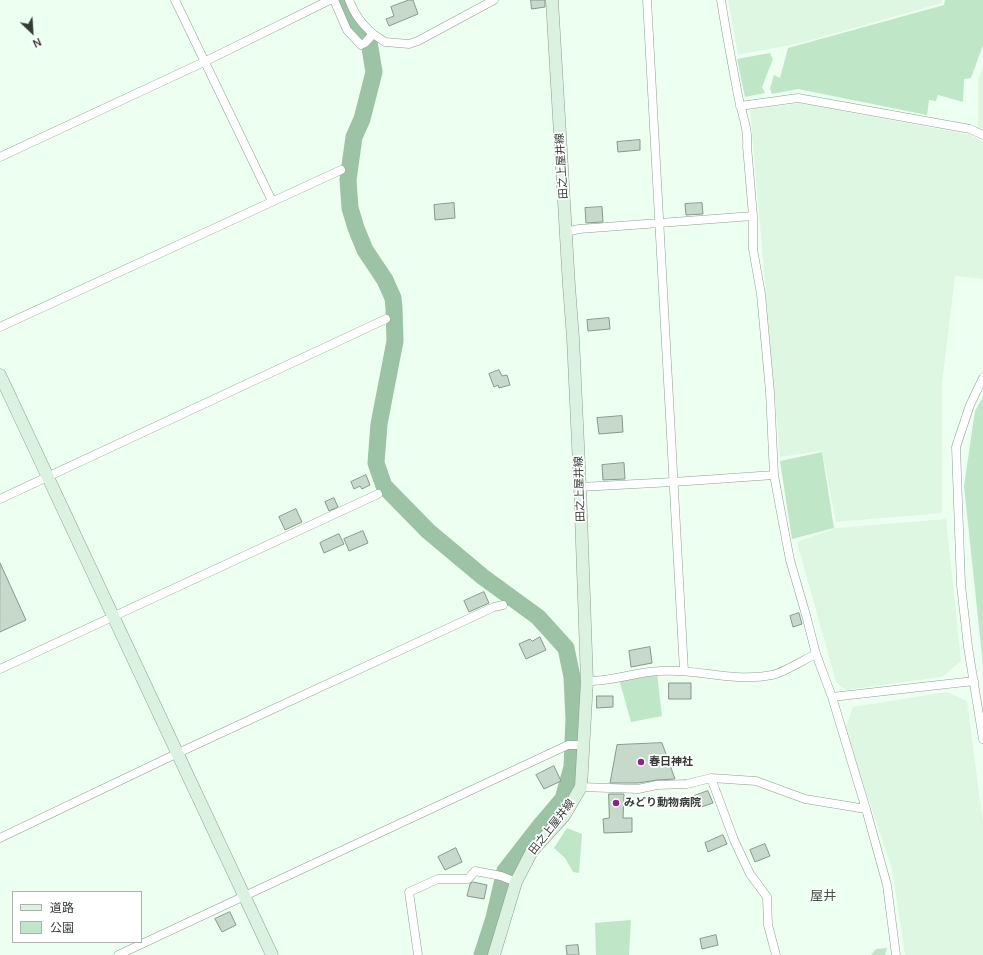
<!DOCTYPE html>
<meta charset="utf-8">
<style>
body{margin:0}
#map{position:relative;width:983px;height:955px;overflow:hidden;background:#edfff1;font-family:Manrope,"Noto Sans JP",sans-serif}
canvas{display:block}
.legend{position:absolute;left:12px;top:891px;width:130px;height:52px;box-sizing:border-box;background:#fff;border:1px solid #aeb1ae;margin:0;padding:5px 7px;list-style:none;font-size:12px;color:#343b35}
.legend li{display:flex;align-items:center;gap:8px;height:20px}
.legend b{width:20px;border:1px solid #aeb1ae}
.north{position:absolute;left:12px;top:12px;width:40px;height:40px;-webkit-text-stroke:3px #fff;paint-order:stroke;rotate:155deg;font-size:11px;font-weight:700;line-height:16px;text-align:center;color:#343b35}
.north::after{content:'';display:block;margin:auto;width:14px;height:18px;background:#343b35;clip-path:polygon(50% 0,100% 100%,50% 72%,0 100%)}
</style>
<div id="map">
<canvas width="983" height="955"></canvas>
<ul class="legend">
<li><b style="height:5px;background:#dbf2e1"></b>道路</li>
<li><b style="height:11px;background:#bfe6c7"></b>公園</li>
</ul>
<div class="north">N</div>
</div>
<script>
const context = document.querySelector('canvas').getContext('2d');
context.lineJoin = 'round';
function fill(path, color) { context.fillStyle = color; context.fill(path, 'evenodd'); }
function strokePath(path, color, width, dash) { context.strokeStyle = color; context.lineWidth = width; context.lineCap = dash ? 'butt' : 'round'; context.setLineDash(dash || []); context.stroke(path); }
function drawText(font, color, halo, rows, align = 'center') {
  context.font = font + ' Manrope,"Noto Sans JP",sans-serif'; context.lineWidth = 3.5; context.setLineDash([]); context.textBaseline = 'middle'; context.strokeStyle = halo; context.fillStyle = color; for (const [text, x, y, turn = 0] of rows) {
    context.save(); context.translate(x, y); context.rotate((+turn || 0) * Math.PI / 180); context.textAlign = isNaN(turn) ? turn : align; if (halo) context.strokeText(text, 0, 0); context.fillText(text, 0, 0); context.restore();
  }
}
fill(new Path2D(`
 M728,0H942V3L801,43L738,55Z
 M983,67V129L978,127V80Z
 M799,103L971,135L983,142V279L955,276L942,384V513L836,522L822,451L780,457L750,110Z
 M946,519L961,661L942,677L845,690L836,682L797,542L836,528Z
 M946,692L967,701L983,823V955H905L892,869L845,729L853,707Z`), '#def7e3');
fill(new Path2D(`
 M945,0H983V45L971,78L964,79L963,102L938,95L936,101L929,100L927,115L798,89L772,94L770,89L774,75L780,78L788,48L944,5Z
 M770,53L773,59L762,87L765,93L745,97L737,59Z
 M983,397V665L964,486L975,411Z
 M822,452L834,528L792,539L780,461Z
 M657,673L662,716L631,722L619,679Z
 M567,828L582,834L579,873L573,872L565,858L554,848Z
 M631,920L629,955H596L595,923Z
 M887,948L885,955H871L876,949Z`), '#bfe6c7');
strokePath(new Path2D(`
 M341,0L343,7L369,42L374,72L362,119L354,137L348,180L350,208L356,228L365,250L385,280L393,298L394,308L395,341L379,424L376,463L384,486L428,531L483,577L538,617L566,648L572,677L574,718L572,767L563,799L540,826L505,871L494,918L482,955`), '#9cc3a5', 17);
const building = new Path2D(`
 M409,0H413L418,14L389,26L386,19L394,16L391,7Z
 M531,0H545V7L532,9Z
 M640,140V150L618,152L617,142Z
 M454,203L455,218L435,220L434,205Z
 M702,203L703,214L686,215L685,204Z
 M602,207L603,222L586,223L585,208Z
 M609,318L610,329L588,331L587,320Z
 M499,370L502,376L507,375L510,385L499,388L498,385L494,387L489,374Z
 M622,416L623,432L599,434L597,418Z
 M624,463L625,479L603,480L602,465Z
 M366,475L370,485L362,489L360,486L354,489L351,482Z
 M334,498L338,507L329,511L325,502Z
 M296,509L302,522L285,530L279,517Z
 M363,531L368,543L349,551L344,539Z
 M339,534L344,544L324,553L320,543Z
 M0,563L26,620L0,632Z
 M484,592L489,603L469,612L464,601Z
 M799,613L802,624L793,627L790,616Z
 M540,637L546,650L526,659L519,644L530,639L532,641Z
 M650,647L652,663L631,667L629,651Z
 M669,683H691V699H669Z
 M597,696H613V707L597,708Z
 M662,743L675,779L657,780L638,783H610L617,745Z
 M554,766L561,781L544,789L536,775Z
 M708,791L713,803L698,808L694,796Z
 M609,794H624L623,818H632V832L604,833L603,819L609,818Z
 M723,835L727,844L708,852L705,843Z
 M765,844L770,856L755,862L750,850Z
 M456,848L462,862L445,870L438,857Z
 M473,882L487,885L484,899L467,896L470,884Z
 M230,912L236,925L222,932L215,919Z
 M716,935L718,945L702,949L700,939Z
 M578,945L579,955H567L566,946Z`);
fill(building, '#c7d9cb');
strokePath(building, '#87988b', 1);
const street = new Path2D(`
 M175,0L272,201
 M334,0L347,30L361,45L365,43L373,34L385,42L409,44L418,41L494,0
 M349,0C355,15 361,23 373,34
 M647,0L684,671
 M721,0C726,32 732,63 738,95C741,112 749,129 747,146L753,216V249L761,294L770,392L774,475L782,518L790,560L806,615L816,654L832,697L866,809L887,885L896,955
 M740,106L798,98L970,129L983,135
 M0,157L206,61L330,0
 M566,232L579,229L753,216
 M0,327L341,170
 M983,378L970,405L956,447L961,585L968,647L983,739
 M580,487L673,482L774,475
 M0,499L386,319
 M0,669L378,494
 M587,681C611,682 635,672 659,671C697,668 734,683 772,675C783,673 805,659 816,654
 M832,697L974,681
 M711,778L734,840L750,874L767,897L768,925L776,955
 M581,787L638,789L657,785L687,784L711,778L756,781L805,799L866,809
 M0,838L178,753L494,607L503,605
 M118,955L568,745H583
 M418,955L409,892L438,879H468L475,871L501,876L516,882`);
const secondary = new Path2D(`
 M0,375L272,955
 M494,955L516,882L532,851L564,816L581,787L587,681L580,487L573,338L569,286L552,0`);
strokePath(street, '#8e9e91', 9);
strokePath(secondary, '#8e9e91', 13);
strokePath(street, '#fff', 8);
strokePath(secondary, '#dbf2e1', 12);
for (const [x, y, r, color] of [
 [641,762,4,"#8e2285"],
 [616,803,4,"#8e2285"]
]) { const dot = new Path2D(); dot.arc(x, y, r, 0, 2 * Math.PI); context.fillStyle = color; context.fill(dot); strokePath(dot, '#fff', 1.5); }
drawText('11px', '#343b35', '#fff', [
 ["田之上屋井線",562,166,-94],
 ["田之上屋井線",580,489,-92],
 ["田之上屋井線",552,827,-52]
]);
drawText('bold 11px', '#343b35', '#fff', [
 ["春日神社",649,762],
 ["みどり動物病院",624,803]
], 'left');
drawText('13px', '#445247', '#fff', [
 ["屋井",823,896]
]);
</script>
